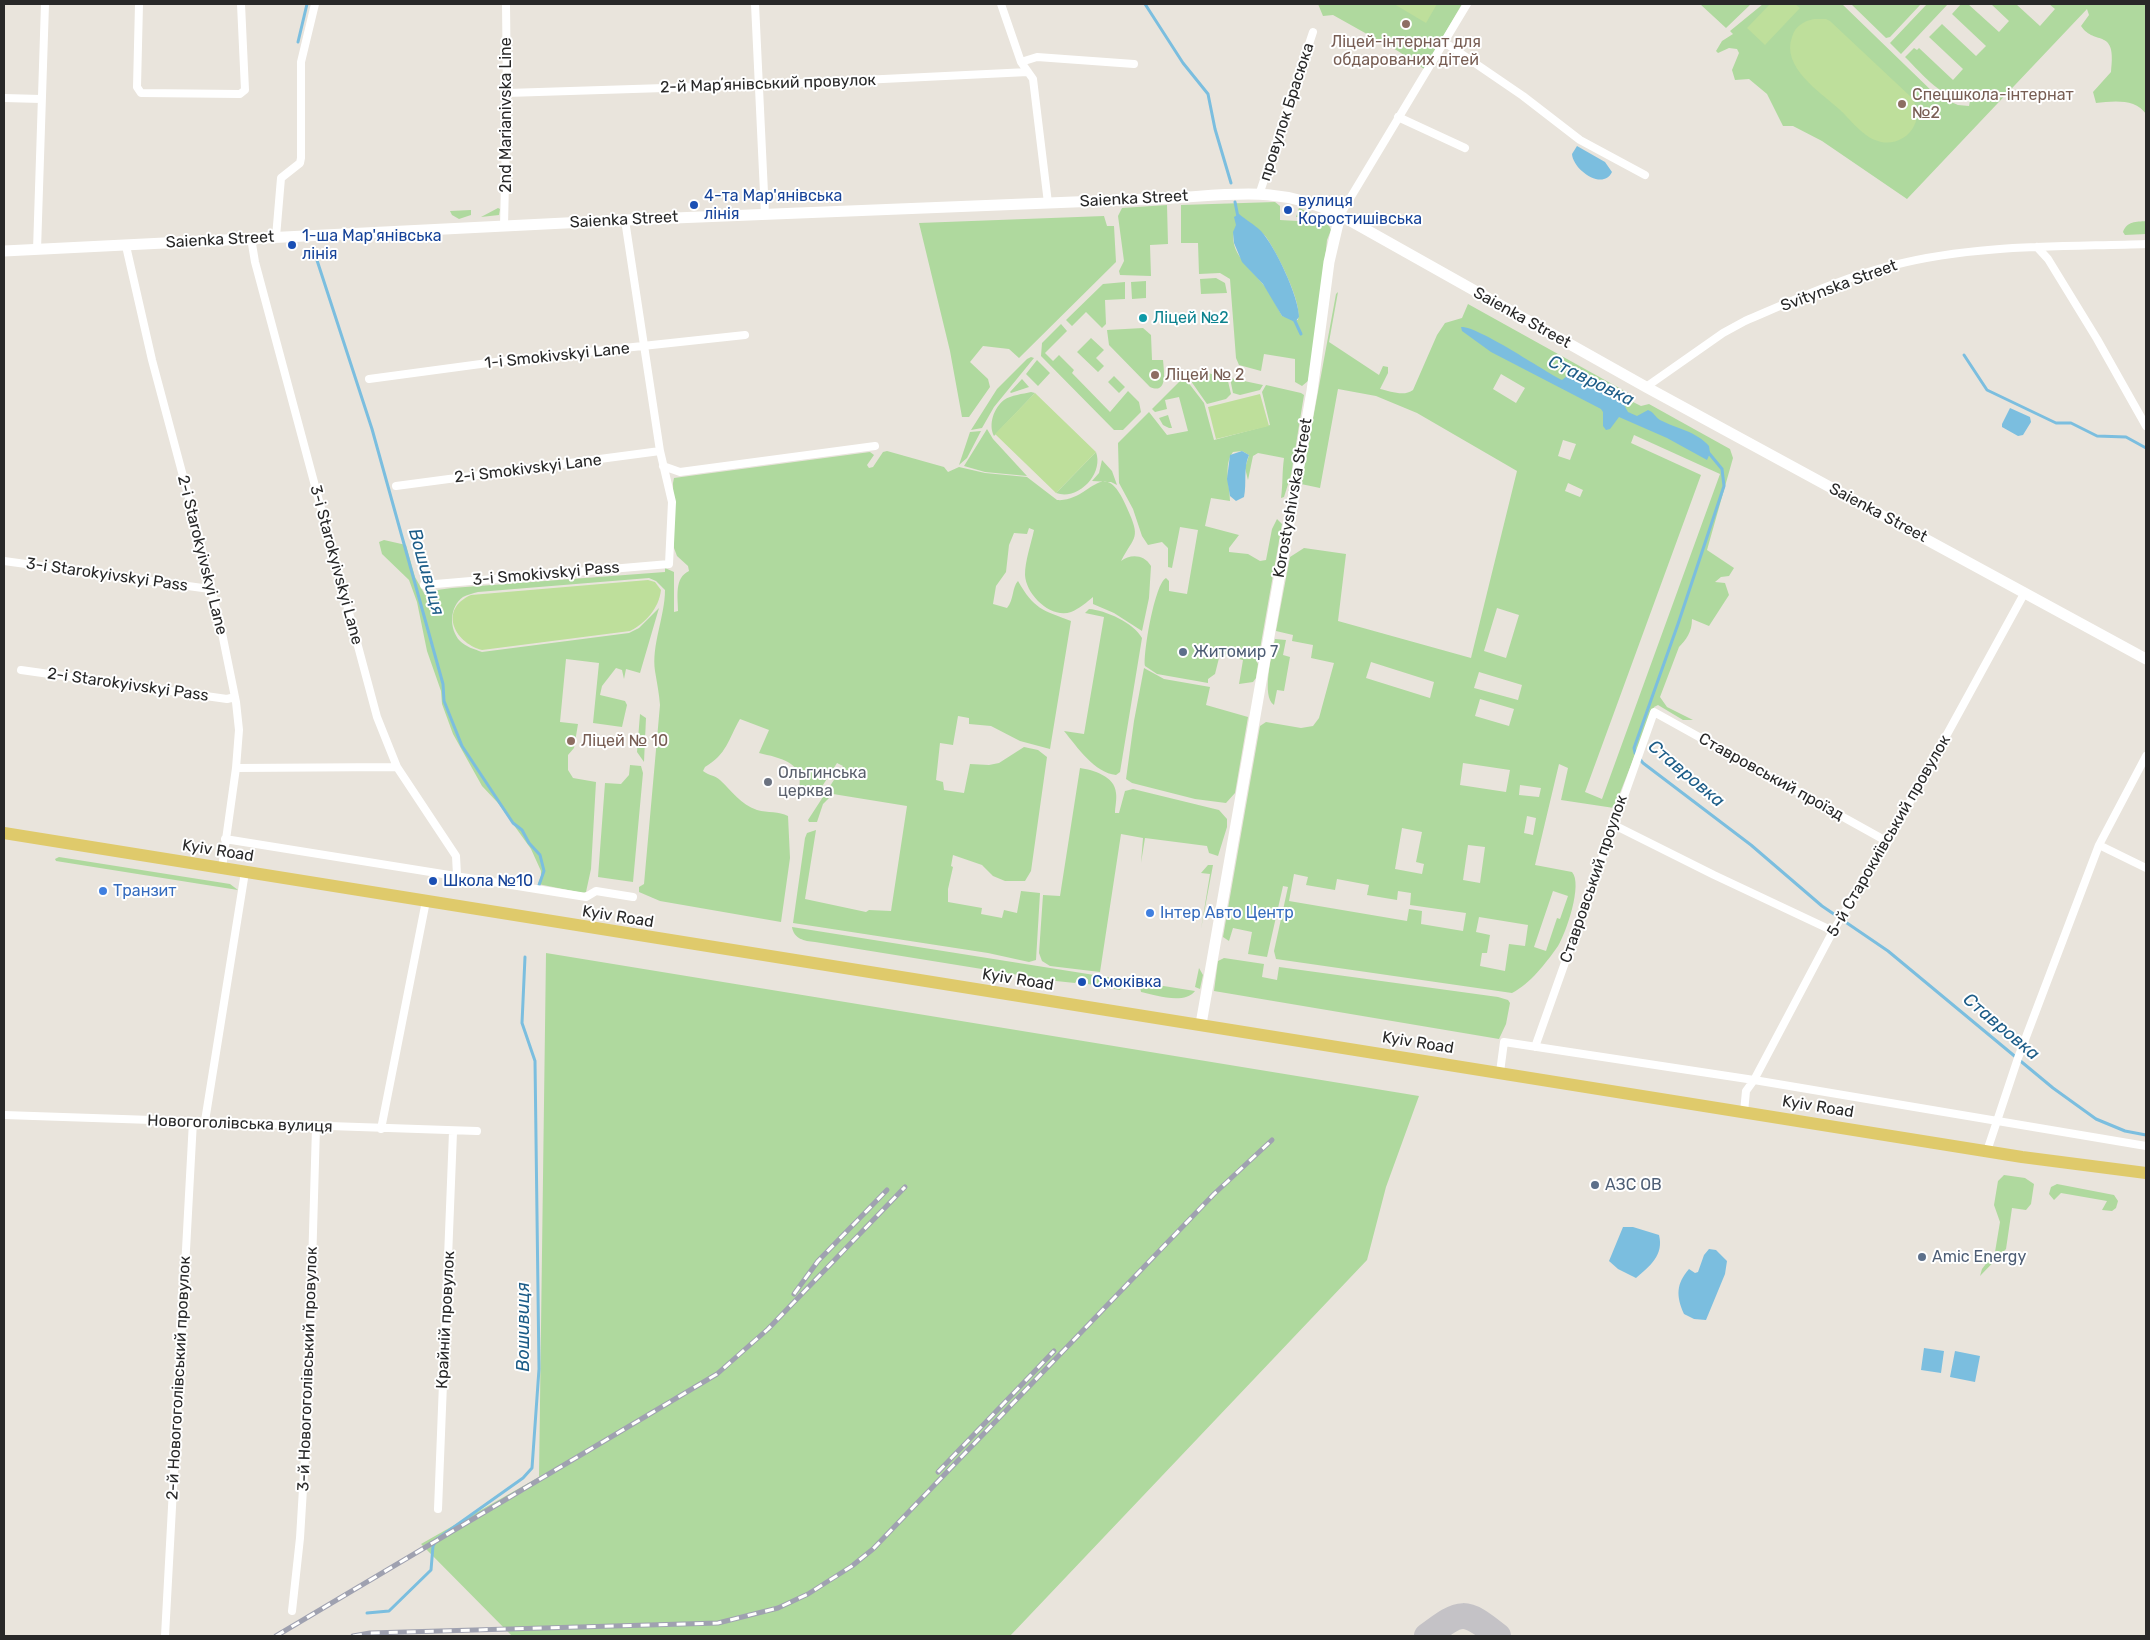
<!DOCTYPE html>
<meta charset="utf-8">
<style>
body{margin:0}
#map{position:relative;width:2150px;height:1640px;overflow:hidden;background:#e9e4dc;font-family:Rubik,sans-serif}
canvas{display:block}
.frame{position:absolute;inset:0;border:5px solid #282828;pointer-events:none}
</style>
<div id="map">
<canvas width="2150" height="1640"></canvas>
<div class="frame"></div>
</div>
<script>
const context = document.querySelector('canvas').getContext('2d');
context.lineJoin = 'round';
function fill(path, color) { context.fillStyle = color; context.fill(path, 'evenodd'); }
function strokePath(path, color, width, dash) { context.strokeStyle = color; context.lineWidth = width; context.lineCap = dash ? 'butt' : 'round'; context.setLineDash(dash || []); context.stroke(path); }
function drawText(font, color, halo, rows, align = 'center') {
  context.font = font + ' Rubik,sans-serif'; context.lineWidth = 4; context.setLineDash([]); context.textBaseline = 'middle'; context.strokeStyle = halo; context.fillStyle = color; for (const [text, x, y, turn = 0] of rows) {
    context.save(); context.translate(x, y); context.rotate((+turn || 0) * Math.PI / 180); context.textAlign = isNaN(turn) ? turn : align; if (halo) context.strokeText(text, 0, 0); context.fillText(text, 0, 0); context.restore();
  }
}
fill(new Path2D(`
 M1318,4H1462L1424,69C1418,64 1390,45 1383,43L1333,15L1323,16Z
 M1700,4H1751L1726,28Z
 M1763,4H1842L1937,96L1958,105L1969,106L1970,101C1942,99 1924,76 1905,57L1914,48L1917,50L1919,48L1953,80L1963,69L1929,37L1942,24L1976,56L1986,46L1952,14L1961,4H1968L1999,32L2009,21L1991,4H2016L2040,26L2055,9L2049,4H2146V114C2136,98 2112,101 2096,103L2093,92L2111,72C2117,26 2095,47 2081,26L2089,15L2087,9L1907,199L1822,141L1793,126H1783L1767,94L1749,79L1735,80L1732,70L1739,53L1737,49L1729,48L1718,53L1716,51L1722,41L1733,34L1730,31Z
 M1851,4H1921L1890,37L1886,38Z
 M1927,4H1948L1901,54L1890,43Z
 M1275,202L1280,206V220L1298,221L1299,217H1296L1299,208L1326,219L1331,230L1327,240L1316,344L1308,381L1302,386L1295,382V359L1264,354L1261,371L1239,365L1236,358L1230,279L1220,273L1199,274L1198,243H1181V205ZM1242,217C1250,225 1259,228 1266,237C1276,251 1303,303 1298,320L1282,316C1276,305 1270,292 1262,283C1245,262 1220,245 1242,217Z
 M1167,205L1168,244L1150,245L1151,276L1120,275L1119,271L1124,261L1118,216L1122,208Z
 M498,208L500,209L499,215L481,217Z
 M471,210V215L459,219L452,215L450,211Z
 M1104,216L1107,226H1114L1116,262L1019,358L1009,349L983,346L970,362L988,379L990,387L969,417H962L950,351L919,223Z
 M2146,221V234L2125,235L2123,232C2127,221 2136,222 2146,221Z
 M1216,278L1225,283L1227,293L1201,294L1200,279Z
 M1146,281V298L1132,299L1131,282Z
 M1125,282V299L1105,300L1106,324L1102,328L1086,312L1072,326L1066,320L1103,284Z
 M1338,292L1329,342L1379,375L1383,366L1388,367V373L1380,389C1390,391 1404,397 1413,390L1437,335L1445,323L1462,318L1468,304L1630,394L1633,402L1641,406L1649,404L1730,449L1733,458L1707,550L1734,568L1729,576L1721,577L1715,582L1725,583L1729,595L1709,626L1692,619C1692,632 1686,640 1679,647L1660,697L1667,707L1693,720H1683L1658,705L1654,707L1614,808L1561,800L1568,768L1559,764L1535,865L1572,872C1583,884 1566,933 1558,946C1546,963 1530,984 1512,993L1276,959L1274,951L1288,887L1283,886L1267,957L1248,954L1252,932L1233,928L1229,941L1223,937L1260,726L1266,722L1301,728L1313,726L1319,718L1334,663L1311,658L1313,645L1292,641L1293,635L1276,631L1290,557L1304,548L1346,554L1338,621L1471,658L1517,471L1417,413L1376,396L1338,389L1320,488L1301,484L1336,294ZM1501,374L1525,388L1516,403L1493,389ZM1634,435L1720,474L1602,799L1585,792L1701,475L1631,443ZM1563,440L1576,444L1570,460L1558,456ZM1568,483L1583,490L1580,497L1565,491ZM1497,608L1519,615L1506,658L1484,651ZM1371,662L1434,682L1430,698L1366,678ZM1479,672L1522,685L1518,700L1474,688ZM1480,699L1514,709L1509,726L1475,716ZM1463,763L1510,770L1506,792L1460,785ZM1520,785L1541,788L1539,797L1519,795ZM1527,816L1536,818L1533,835L1524,833ZM1402,828L1422,832L1416,862L1424,864L1422,874L1395,869ZM1468,845L1485,847L1480,883L1463,880ZM1294,874L1308,877L1306,885L1335,890L1337,879L1369,885L1367,895L1397,900L1398,891L1411,893L1410,905L1466,913L1463,931L1421,924L1422,911L1409,909L1407,921L1289,901ZM1553,891L1568,896L1560,919L1557,918L1546,951L1534,947ZM1479,917L1528,925L1525,946L1509,944L1505,971L1480,966L1482,953H1487L1490,935L1476,932Z
 M1061,324L1067,331L1045,353L1053,361L1059,355L1074,370L1072,373L1110,412L1128,391L1139,402L1141,412L1123,430H1114L1041,356L1042,343Z
 M1143,328L1151,335L1152,360H1163C1164,371 1168,395 1150,387L1109,345L1107,330Z
 M1091,338L1104,350L1096,358L1104,366L1098,372L1077,352Z
 M1031,357L1034,358L994,407L982,428L971,430L997,389L1027,359Z
 M1037,360L1050,373L1038,386L1026,374Z
 M1192,370L1227,377L1231,394L1226,399L1207,404L1186,374Z
 M1114,376L1125,387L1119,393L1108,382Z
 M1184,377L1204,403L1214,440L1270,425L1262,392L1266,385L1301,393L1304,395L1291,475L1284,497L1281,498C1283,484 1282,472 1284,458L1258,453L1253,456L1248,480L1245,468L1249,455L1242,451L1233,452C1223,465 1230,486 1230,501L1211,498L1205,526L1239,535L1229,548V552L1248,554L1260,561L1266,560L1272,529L1277,519L1282,524L1260,649L1254,656L1258,664L1256,678L1253,682L1239,684L1243,660L1239,659V654L1229,652L1228,655L1220,654L1215,674L1208,679V683L1157,674L1145,666C1143,653 1155,583 1166,578L1169,581V591L1187,594L1198,530L1180,527L1172,568L1168,567V548L1162,542L1148,545L1142,536L1133,509L1119,483L1118,443L1149,412L1167,435L1188,431L1179,397L1165,400L1167,409L1155,412L1152,409Z
 M1230,378L1263,385L1260,390L1240,395L1233,393Z
 M1022,379L1029,387L1011,393L1010,392Z
 M1031,392L1035,393L994,436C988,424 994,408 1004,400C1011,395 1023,394 1031,392Z
 M1168,415L1172,428H1169L1163,425L1159,418Z
 M987,429L993,439L1027,476L985,472L964,466Z
 M981,431L967,458L959,465L970,432Z
 M887,451L944,467L948,472L959,467L985,473L1027,477L1057,500C1091,503 1103,452 1127,508C1141,539 1135,535 1121,561C1130,554 1144,554 1151,566L1149,598L1142,631L1114,613L1093,604V597C1087,602 1079,609 1071,612C1051,619 1026,595 1025,575C1025,561 1031,544 1034,530L1029,528L1027,534L1014,533L1009,545L1006,572L996,586L993,604L1007,608C1014,600 1012,587 1018,581C1034,609 1042,610 1071,621L1050,749L1020,741L991,726L969,724V718L958,716L953,745L940,743L936,780L943,782L944,790L964,793L970,764L989,765L999,763L1024,747L1038,750L1047,757L1031,871L1025,881H1005L993,876L982,865L953,855L951,866L953,867L948,889V902L982,908L981,914L1002,918L1004,910L1017,913L1021,891L1040,893L1036,960L1029,962L988,953L793,923L805,838L807,833L816,830L805,899L866,912L869,910L891,911L907,806L833,794L823,804L817,822H809L808,820L843,766L837,763L816,796L799,789C805,762 780,758 759,753L769,730L740,719C728,740 727,754 705,767L703,771C709,776 715,775 720,780C733,792 740,804 757,810C768,813 779,811 788,816L790,858L781,922L660,901L639,892V887L644,884L660,705C659,693 657,683 655,671C651,646 665,616 665,590L656,581L649,578L478,592C473,593 467,595 463,597C449,607 449,629 460,641C466,647 474,649 482,652L629,633L639,628L659,608L640,673L626,669L624,679L622,670L616,668L602,686L600,695L625,701L627,705L622,727L593,723L599,663L566,659L560,722L578,724L574,748L568,755V770L573,778L596,782L591,869L586,892L583,893L538,884L541,876V871L531,849L498,803L482,786L453,734L442,704L441,691L427,651L417,602L409,580L382,554L379,542L384,540L406,545L415,577L425,595L430,596L437,590L452,588L665,572V568L674,572V612L678,611C678,597 674,578 689,571L688,566L677,556L674,548L673,483L674,478L870,452L874,455L867,465L869,468L873,467L883,452Z
 M1096,452C1104,474 1078,501 1056,493Z
 M1102,460L1112,471L1117,485L1111,482L1092,481L1099,473Z
 M1089,609C1105,610 1134,623 1142,638L1120,772L1116,775C1095,773 1077,747 1064,731L1084,734L1104,617L1085,613Z
 M1275,639L1286,640L1283,655L1290,657L1284,691L1277,690L1274,705C1261,696 1272,655 1275,639Z
 M1144,668L1164,679L1210,687L1206,705L1248,717L1235,793L1226,803L1195,799L1132,783L1126,779L1134,721Z
 M640,714L646,718L644,762L637,752Z
 M630,765L641,766L643,773L633,882L598,877L605,783L621,784L629,775Z
 M1080,768C1093,770 1115,776 1116,793C1117,800 1115,807 1115,813H1119L1125,791L1133,789L1219,810L1227,819V827L1218,856L1209,853L1207,846L1145,838L1141,863L1143,838L1121,834L1100,972L1050,966L1042,961L1039,953L1043,895L1060,896Z
 M59,857L230,884L238,890L56,861L55,859Z
 M1208,865H1213L1201,929L1210,874L1201,873Z
 M792,927L1195,991C1184,1005 1155,995 1141,992L1140,987L1124,985L1120,990L1088,984V979L1079,977L1075,983L1056,981L815,942C804,941 794,939 792,927Z
 M546,953L1419,1096L1386,1187L1367,1260L1010,1636H512L421,1544L539,1477Z
 M1224,958L1264,964L1262,977L1277,980L1279,967L1498,997L1508,1000L1510,1003L1506,1024L1499,1039L1214,991L1218,961Z
 M1199,968L1203,975L1200,989L1195,987Z
 M2004,1175L2025,1178L2034,1184L2031,1204L2026,1210L2012,1208L2006,1249L1980,1276L1982,1269L1995,1252L2000,1222L1994,1205L1998,1181Z
 M2057,1184L2114,1195L2118,1201L2116,1208L2112,1211L2102,1210L2107,1201L2061,1193L2054,1200L2049,1194L2051,1187Z`), '#afd99e');
fill(new Path2D(`
 M1394,4H1437L1426,23Z
 M1770,4H1795L1800,8L1765,45L1747,28Z
 M1814,19H1826L1830,21L1911,97C1917,105 1919,117 1914,126C1908,139 1891,146 1878,141C1863,137 1850,119 1839,109C1820,92 1781,67 1792,37C1795,26 1804,21 1814,19Z
 M1035,393L1096,452L1056,493L995,434Z
 M1260,394L1269,426L1216,439L1208,407Z
 M648,580L655,582L661,590C659,608 646,623 630,631L482,650C453,642 439,609 471,595Z`), '#bedf9b');
fill(new Path2D(`
 M1577,146L1605,162L1612,172C1603,191 1573,170 1572,154Z
 M1239,214C1246,220 1255,225 1261,231C1275,246 1299,297 1299,317L1295,322L1282,316L1263,284L1242,262L1234,243L1233,232L1236,225L1234,217Z
 M1461,327C1478,326 1542,370 1562,380L1575,370L1615,388L1628,412L1637,416L1648,410C1654,412 1655,417 1660,420C1677,429 1696,431 1709,446L1710,453L1707,460L1667,438L1619,417L1610,429L1606,430L1603,426V412L1601,409L1491,352L1462,331Z
 M2010,408L2030,417L2031,422L2023,435L2018,436L2002,427V424Z
 M1242,451L1249,455C1243,468 1247,483 1244,497L1236,501L1230,496L1227,479L1230,455Z
 M1623,1227H1633L1659,1235C1664,1255 1650,1266 1636,1278L1618,1269L1609,1261Z
 M1709,1249L1716,1250L1727,1261L1725,1274L1706,1320L1694,1319L1684,1314C1676,1296 1676,1284 1689,1269L1695,1273L1698,1272L1704,1255Z
 M1924,1348L1944,1351L1941,1373L1921,1370Z
 M1955,1351L1980,1356L1975,1382L1950,1377Z`), '#7bbedf');
strokePath(new Path2D(`
 M1145,4L1183,63L1208,94L1215,129L1231,183
 M298,42L307,4
 M1235,202L1238,217
 M313,248L372,429L443,684L444,701L462,746L513,823L522,830L529,843L540,855L544,871L539,885
 M1294,319L1301,334
 M1964,355L1987,390L2056,423H2071L2097,436L2126,437L2146,448
 M1708,452L1722,469L1724,486L1678,624L1634,748L1635,753L1643,763L1751,845L1822,906L1888,951L2053,1088L2096,1119L2125,1131L2146,1135
 M367,1613L389,1611L431,1570L433,1546L437,1539L523,1478L532,1468L539,1369L535,1061L522,1023L525,957`), '#7bbedf', 3);
strokePath(new Path2D(`
 M1427,1636C1462,1610 1464,1609 1498,1636`), '#c4c2c6', 26);
strokePath(new Path2D(`
 M139,4L137,87L141,93L240,94L245,90L241,4
 M755,4L765,214
 M1001,4L1021,62L1033,79L1048,203
 M1444,42L1523,96L1580,140L1645,175
 M1021,62L1037,57L1134,64
 M507,93L759,85L1028,72
 M4,98L41,99
 M1398,117L1465,148
 M1260,192L1313,32
 M1340,215L1467,4
 M504,226L507,93L506,4
 M276,237L281,178L300,163L301,158V62L315,4
 M251,238L255,262L377,717L397,767L456,856L457,875
 M126,246L152,360L195,521L222,633L236,702L239,730L236,768L222,868
 M2037,247L2048,259L2097,339L2146,426
 M37,250L45,4
 M369,379L503,361L745,335
 M1646,387L1723,333L1745,321C1792,301 1844,277 1894,265C1976,244 2062,247 2146,244
 M663,466L680,472L875,446
 M396,486L660,451
 M4,561L210,589
 M424,585L669,564L672,502L660,451L625,220
 M21,670L227,699L235,697
 M236,768L397,767
 M1612,824L1714,875L1833,931
 M225,839L586,897L596,891L633,897
 M2099,845L2146,868
 M1535,1047L1654,712L1888,842
 M1500,1072L1504,1042L1754,1080L2146,1146
 M1744,1112L1746,1091L1754,1080L1833,931L1888,842L2025,592
 M4,1115L477,1131
 M205,1121L245,872
 M381,1129L426,901
 M1987,1151L2018,1058L2099,845L2146,756
 M438,1509L453,1132
 M292,1611L300,1538L308,1406L316,1127
 M165,1636L193,1121`), '#fff', 8);
strokePath(new Path2D(`
 M4,251L625,220L1173,198C1237,194 1280,186 1340,215L1646,387L2146,659
 M1201,1024L1312,391L1329,262L1340,215`), '#fff', 11);
strokePath(new Path2D(`
 M4,833L2022,1157L2146,1173`), '#dfca6b', 12);
const rail = new Path2D(`
 M794,1294L818,1261L887,1190
 M938,1472L1054,1351
 M276,1636L717,1374L768,1329L905,1187
 M353,1636L370,1633L718,1623L778,1608L808,1594L852,1566L873,1549L1214,1194L1272,1140`);
strokePath(rail, '#9fa1b0', 5);
strokePath(rail, '#fff', 3, [9]);
for (const [x, y, r, color] of [
 [1406,24,5,"#8d6e63"],
 [1902,104,5,"#8d6e63"],
 [694,205,5,"#1a4fb4"],
 [1288,210,5,"#1a4fb4"],
 [292,245,5,"#1a4fb4"],
 [1143,318,5,"#0f9aa8"],
 [1155,375,5,"#8d6e63"],
 [1183,652,5,"#5c6f8a"],
 [571,741,5,"#8d6e63"],
 [768,782,5,"#6b7280"],
 [433,881,5,"#1a4fb4"],
 [103,891,5,"#3f7fe0"],
 [1150,913,5,"#3f7fe0"],
 [1082,982,5,"#1a4fb4"],
 [1595,1185,5,"#5c6f8a"],
 [1922,1257,5,"#5c6f8a"]
]) { const dot = new Path2D(); dot.arc(x, y, r, 0, 2 * Math.PI); context.fillStyle = color; context.fill(dot); strokePath(dot, '#fff', 2); }
drawText('16px', '#785e54', '#fff', [
 ["Ліцей-інтернат для",1406,42,"center"],
 ["обдарованих дітей",1406,60,"center"],
 ["Спецшкола-інтернат",1912,95],
 ["№2",1912,113],
 ["Ліцей № 2",1165,375],
 ["Ліцей № 10",581,741]
], 'left');
drawText('16px', '#282828', '#fff', [
 ["2-й Марʼянівський провулок",768,84,-2],
 ["провулок Брасюка",1287,112,-72],
 ["2nd Marianivska Line",506,115,-90],
 ["Saienka Street",1134,199,-3],
 ["Saienka Street",624,220,-3],
 ["Saienka Street",220,240,-3],
 ["Svitynska Street",1839,286,-20],
 ["Saienka Street",1522,318,29],
 ["1-i Smokivskyi Lane",557,356,-6],
 ["2-i Smokivskyi Lane",528,469,-7],
 ["Korostyshivska Street",1293,498,-80],
 ["Saienka Street",1878,513,28],
 ["2-i Starokyivskyi Lane",202,555,76],
 ["3-i Starokyivskyi Lane",336,565,75],
 ["3-i Smokivskyi Pass",546,574,-5],
 ["3-i Starokyivskyi Pass",107,575,8],
 ["2-i Starokyivskyi Pass",128,685,8],
 ["Ставровський проїзд",1771,777,29],
 ["5-й Старокиївський провулок",1889,836,-60],
 ["Kyiv Road",218,851,9],
 ["Ставровський проулок",1594,879,-71],
 ["Kyiv Road",618,917,9],
 ["Kyiv Road",1018,980,9],
 ["Kyiv Road",1418,1043,9],
 ["Kyiv Road",1818,1107,9],
 ["Новогоголівська вулиця",240,1124,2],
 ["Крайній провулок",446,1320,-87],
 ["3-й Новогоголівський провулок",308,1369,-88],
 ["2-й Новогоголівський провулок",179,1378,-87]
]);
drawText('16px', '#164399', '#fff', [
 ["4-та Мар'янівська",704,196],
 ["лінія",704,214],
 ["вулиця",1298,201],
 ["Коростишівська",1298,219],
 ["1-ша Мар'янівська",302,236],
 ["лінія",302,254],
 ["Школа №10",443,881],
 ["Смоківка",1092,982]
], 'left');
drawText('16px', '#0d838f', '#fff', [
 ["Ліцей №2",1153,318]
], 'left');
drawText('16px', '#4e5e75', '#fff', [
 ["Житомир 7",1193,652],
 ["АЗС ОВ",1605,1185],
 ["Amic Energy",1932,1257]
], 'left');
drawText('16px', '#5b616d', '#fff', [
 ["Ольгинська",778,773],
 ["церква",778,791]
], 'left');
drawText('16px', '#366cbe', '#fff', [
 ["Транзит",113,891],
 ["Інтер Авто Центр",1160,913]
], 'left');
drawText('italic 18px', '#1d5d88', '#fff', [
 ["Ставровка",1591,381,26],
 ["Вошивиця",426,572,74],
 ["Ставровка",1686,774,40],
 ["Ставровка",2001,1027,40],
 ["Вошивиця",524,1327,-90]
]);
</script>
